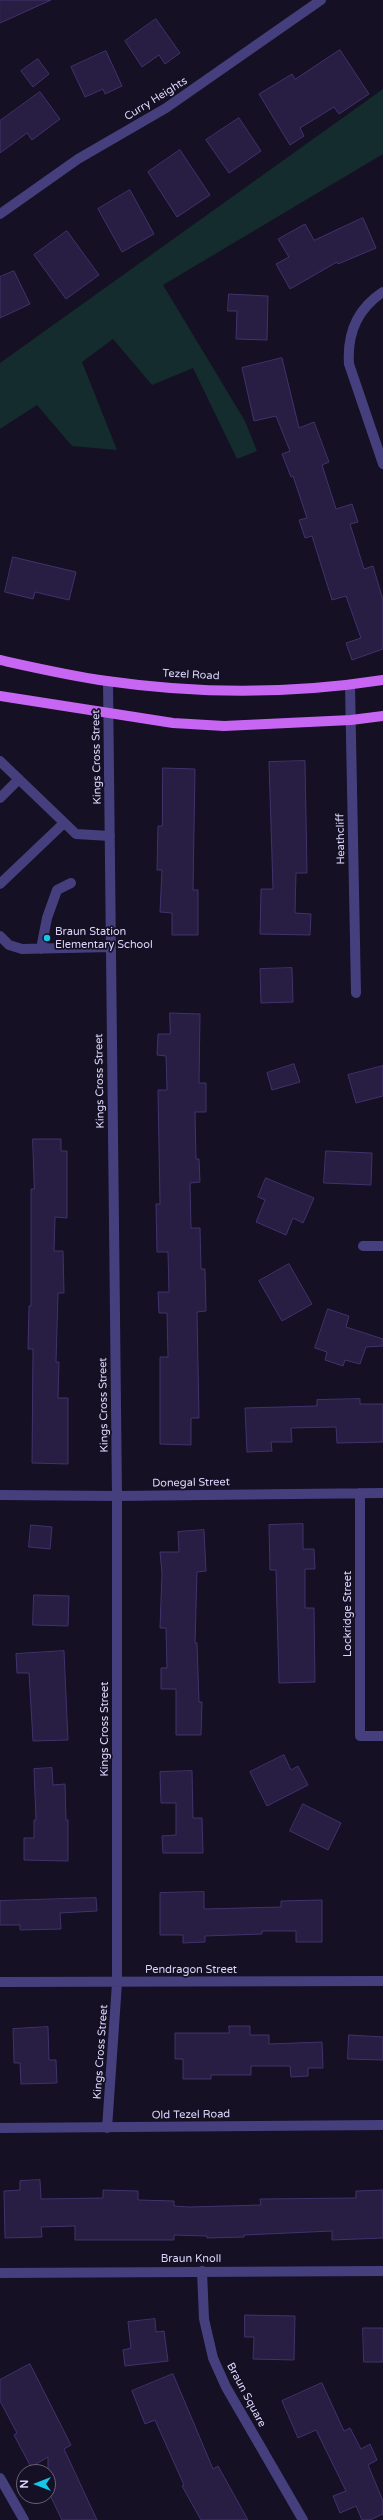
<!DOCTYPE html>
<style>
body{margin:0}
#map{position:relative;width:383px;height:2520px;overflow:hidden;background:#151023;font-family:"Varela Round",sans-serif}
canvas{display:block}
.north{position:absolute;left:16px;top:2464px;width:40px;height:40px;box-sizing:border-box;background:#151023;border:1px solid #655f7a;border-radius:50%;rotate:270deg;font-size:11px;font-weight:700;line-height:16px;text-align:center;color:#dcd6fc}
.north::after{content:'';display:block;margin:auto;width:14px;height:18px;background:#13c7eb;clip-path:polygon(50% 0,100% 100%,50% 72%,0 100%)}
</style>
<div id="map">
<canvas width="383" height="2520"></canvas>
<div class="north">N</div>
</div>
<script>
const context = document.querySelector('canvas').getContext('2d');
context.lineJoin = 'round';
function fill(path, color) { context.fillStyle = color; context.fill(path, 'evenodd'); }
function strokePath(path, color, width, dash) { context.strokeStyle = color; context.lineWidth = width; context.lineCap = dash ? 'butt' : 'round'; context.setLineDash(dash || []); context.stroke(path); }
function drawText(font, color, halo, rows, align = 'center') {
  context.font = font + ' "Varela Round",sans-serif'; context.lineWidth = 3.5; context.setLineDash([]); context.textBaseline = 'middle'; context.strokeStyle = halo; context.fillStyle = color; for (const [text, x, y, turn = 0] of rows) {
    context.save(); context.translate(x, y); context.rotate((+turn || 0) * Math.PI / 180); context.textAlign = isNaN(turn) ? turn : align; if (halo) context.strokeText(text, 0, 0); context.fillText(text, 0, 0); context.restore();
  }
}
fill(new Path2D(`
 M383,89V154L163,285L245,421L257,451L237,459L193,368L152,385L113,339L82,362L117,450L72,446L37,405L0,429V363Z`), '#142c2d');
const building = new Path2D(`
 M0,0H51L0,23Z
 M156,19L180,53L165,64L159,55L142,67L125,41Z
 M340,50L369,94L339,114L334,107L300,128L304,136L290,145L259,94L292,74L295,79Z
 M106,51L122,86L105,94L103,89L85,97L71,67Z
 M38,59L49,74L33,87L21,71Z
 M40,92L60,119L32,140L27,133L0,153V121Z
 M239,118L261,151L229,173L206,140Z
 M180,150L210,195L177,217L148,172Z
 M130,190L154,234L122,252L98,209Z
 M363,218L376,248L338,264L337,262L290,289L276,264L289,257L278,239L305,224L314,240Z
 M67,231L99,275L66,299L34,255Z
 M14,271L30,304L0,318V277Z
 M229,294L268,296L267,340L236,339L237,311H228Z
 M282,358L299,428L314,422L329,462L322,465L336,509L352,504L358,522L350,524L364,569L373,566L383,600V649L352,660L346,643L361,638L346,596L332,600L312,536L305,538L299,520L307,518L293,476L291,477L282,454L290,451L276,416L254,421L242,368Z
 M13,557L76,572L69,600L35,592L33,599L5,592Z
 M305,761L307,873H296L295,913L311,914L310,935L260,934L261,889H273L269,762Z
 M163,768L195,769L193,890H198V935H172V913L160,912L162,870H157L158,826H162Z
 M292,968L293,1002L261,1003L260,969Z
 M170,1013L200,1014L199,1083H206V1112H195L196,1159H199L200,1182L190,1183L191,1228H200L201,1269H205L206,1311L197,1312L199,1418H191V1445L160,1444V1357H168L167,1313H159L158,1292H169L168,1252H157L156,1204H160L158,1090H167L166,1056L157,1055L158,1034H170Z
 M294,1064L300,1082L272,1090L267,1073Z
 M383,1066V1096L356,1103L348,1075Z
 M33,1139H61V1151H67V1218L55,1217L54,1251H63L64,1293H58L56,1362H59L58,1398H68V1464L32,1463L33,1349H28L29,1306H31V1189H34Z
 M326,1151L372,1153L371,1185L324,1183Z
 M266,1178L314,1198L303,1223L293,1218L286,1235L256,1222L265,1200L258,1197Z
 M289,1264L312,1304L282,1321L259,1281Z
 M328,1309L349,1316L346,1327L383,1339V1346L366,1347L360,1364L345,1360L343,1366L325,1360L327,1352L315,1348Z
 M360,1399V1404H383V1442L337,1443L336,1427L291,1428L292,1442H271L272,1451L247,1452L245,1408L317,1406V1400Z
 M303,1524V1549H314L315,1569H305V1608H314L315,1682L279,1683L276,1570H270L269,1525Z
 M31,1525L52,1527L50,1549L29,1547Z
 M204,1530L206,1571L197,1572L195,1643H197L199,1702H202L201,1735H176V1689H161V1668H167L166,1628H160L162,1573L160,1552H179L178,1532Z
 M34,1595L69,1596L68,1626L33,1625Z
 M64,1651L68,1740L33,1741L29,1673H17L16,1654Z
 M284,1755L291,1770L298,1766L308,1785L267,1806L250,1772Z
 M52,1768L53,1785L65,1784L66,1820H68V1861L24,1860V1838H34V1820H36L34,1769Z
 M192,1771L193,1818H202L203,1853H163L162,1836L176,1835V1803H161L160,1772Z
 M303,1804L341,1823L328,1850L290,1831Z
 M204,1892V1909L281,1907V1901L322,1900V1942H296V1931H262V1934L205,1936V1942L183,1943V1935H160V1893Z
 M96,1898L97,1911L60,1913L61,1929L20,1930V1925H0V1901Z
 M229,2026H250V2035H269V2044L322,2042L323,2068H308V2076L291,2077L290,2066H251V2075H211V2079H183V2059H175V2033H229Z
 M48,2027L49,2060H56L57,2083L21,2084L20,2063H14L13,2029Z
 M349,2035L383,2037V2060L348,2059Z
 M40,2180L41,2199L103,2198V2190L138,2191V2200L174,2201V2206L189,2207L261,2205L260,2199L356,2198V2191L383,2190V2238L332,2240V2231L244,2235V2237L207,2238V2236L174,2235V2240H75V2226L41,2227L42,2237L5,2238L4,2191L20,2190V2181Z
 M245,2315L295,2316L294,2360L253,2359L254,2337H245Z
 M155,2319L156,2332L164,2331L168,2361L125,2366L123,2350L131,2348L128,2322Z
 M363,2328H383V2362H364Z
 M30,2364L71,2445L64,2449L97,2520H62L48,2491V2457L31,2467L14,2435L17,2433L0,2401V2380Z
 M173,2374L213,2469L218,2466L248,2520H201L182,2486L184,2485L155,2420L145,2424L132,2391Z
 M322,2383L344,2431L350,2428L361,2449L370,2444L377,2460L368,2465L383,2501V2514L370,2520H362L356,2506L340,2513L333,2496L346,2491L316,2430L298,2438L282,2401Z`);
fill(building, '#281e43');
strokePath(building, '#41326d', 1);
strokePath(new Path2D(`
 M0,214L78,159L166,108L321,0
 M383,292C357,309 347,334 349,364L383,464
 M350,685L356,993
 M0,761L76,834L110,836
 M0,798L19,779
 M0,884L64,823
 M0,936L9,945L22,949L111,947
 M41,949L47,918L57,890L71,883
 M363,1246H383
 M360,1493V1736H383
 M0,1495L117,1496L383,1493
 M0,1982L383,1981
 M0,2128L383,2125
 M107,2128L117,1983V1496L108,681
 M202,2271L204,2319L213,2358L226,2387L303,2520
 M0,2273L383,2271
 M0,2478L24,2520`), '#453f7e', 10);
strokePath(new Path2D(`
 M0,660C36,668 71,676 107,681C197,694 293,694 383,680
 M0,696L173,723L224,726L351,720L383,716`), '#c766f3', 10);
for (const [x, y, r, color] of [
 [47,938,4,"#13c7eb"]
]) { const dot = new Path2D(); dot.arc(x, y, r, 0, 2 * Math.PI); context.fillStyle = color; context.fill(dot); strokePath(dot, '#151023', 1.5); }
drawText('11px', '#dcd6fc', '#151023', [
 ["Curry Heights",156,99,-32],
 ["Tezel Road",191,675,3],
 ["Kings Cross Street",97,757,-91],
 ["Heathcliff",341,839,-91],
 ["Kings Cross Street",100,1081,-91],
 ["Kings Cross Street",104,1405,-91],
 ["Donegal Street",191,1483,-1],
 ["Lockridge Street",348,1614,-90],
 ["Kings Cross Street",105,1729,-90],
 ["Pendragon Street",191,1970],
 ["Kings Cross Street",101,2052,-86],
 ["Old Tezel Road",191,2115,-1],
 ["Braun Knoll",191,2259],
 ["Braun Square",246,2395,62]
]);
drawText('11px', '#dcd6fc', '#151023', [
 ["Braun Station",55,932],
 ["Elementary School",55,945]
], 'left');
</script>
